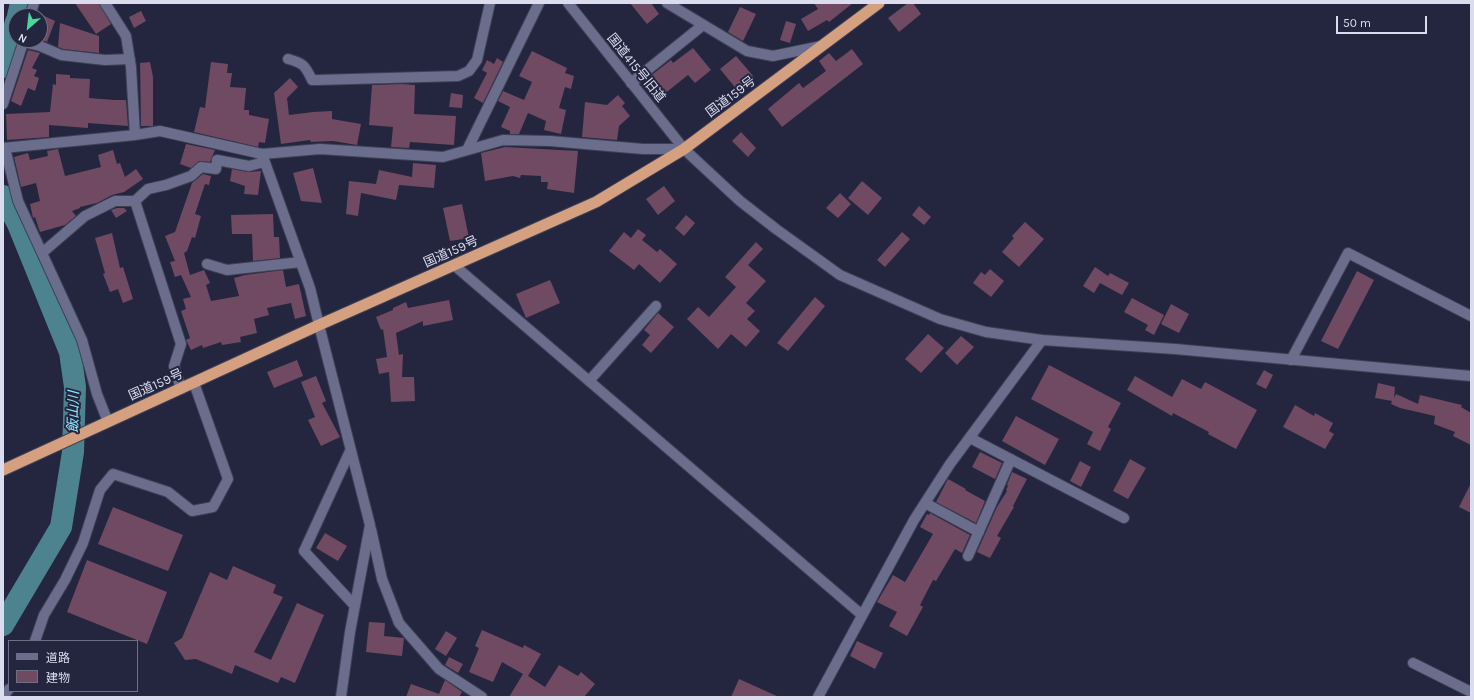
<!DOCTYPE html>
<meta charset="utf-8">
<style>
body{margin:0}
#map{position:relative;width:1474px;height:700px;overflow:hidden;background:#242640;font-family:Karla,"Noto Sans JP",sans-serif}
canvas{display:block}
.frame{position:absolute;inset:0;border:4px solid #dbddef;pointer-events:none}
.legend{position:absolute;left:8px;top:640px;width:130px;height:52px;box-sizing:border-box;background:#242640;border:1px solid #6d6f86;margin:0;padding:5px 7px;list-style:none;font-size:12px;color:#dbddef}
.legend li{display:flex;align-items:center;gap:8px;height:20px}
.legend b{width:20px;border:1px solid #6d6f86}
.north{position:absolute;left:8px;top:8px;width:40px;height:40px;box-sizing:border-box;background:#242640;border:1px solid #6d6f86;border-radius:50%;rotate:208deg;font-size:11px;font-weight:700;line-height:16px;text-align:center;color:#dbddef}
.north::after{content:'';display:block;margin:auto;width:14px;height:18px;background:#4bd49b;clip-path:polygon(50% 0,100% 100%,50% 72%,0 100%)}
.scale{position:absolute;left:1336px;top:16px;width:91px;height:18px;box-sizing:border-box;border:2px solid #dbddef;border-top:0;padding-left:5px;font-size:12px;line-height:14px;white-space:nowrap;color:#dbddef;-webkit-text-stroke:3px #242640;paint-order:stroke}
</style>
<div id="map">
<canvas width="1474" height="700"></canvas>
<div class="frame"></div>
<ul class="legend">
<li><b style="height:5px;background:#6a6e8c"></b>道路</li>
<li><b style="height:11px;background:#6f4a62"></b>建物</li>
</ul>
<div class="north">N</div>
<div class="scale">50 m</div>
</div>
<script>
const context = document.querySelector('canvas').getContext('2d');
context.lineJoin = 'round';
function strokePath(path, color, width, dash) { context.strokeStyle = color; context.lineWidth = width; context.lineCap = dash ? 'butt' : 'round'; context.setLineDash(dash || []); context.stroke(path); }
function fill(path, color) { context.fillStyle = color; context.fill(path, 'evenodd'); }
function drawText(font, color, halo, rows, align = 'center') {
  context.font = font + ' Karla,"Noto Sans JP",sans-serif'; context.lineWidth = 4; context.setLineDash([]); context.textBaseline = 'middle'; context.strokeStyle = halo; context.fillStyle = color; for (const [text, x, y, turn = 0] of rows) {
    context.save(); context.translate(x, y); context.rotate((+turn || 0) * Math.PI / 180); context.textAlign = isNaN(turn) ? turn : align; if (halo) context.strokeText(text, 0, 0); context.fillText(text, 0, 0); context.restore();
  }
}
strokePath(new Path2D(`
 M18,16L21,3
 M3,67L16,22
 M3,196L18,224L70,352L75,387L73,452L61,527L3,625`), '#4d838f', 22);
fill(new Path2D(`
 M75,3H99L111,24L96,34Z
 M630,3H651L659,14L647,24Z
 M814,3H853L829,22L827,20L808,31L801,19L818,9Z
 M908,3H913L921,14L899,32L888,18Z
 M740,7L756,14L743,41L728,32Z
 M141,11L146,21L134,28L129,17Z
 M40,14L55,21L47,42L40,39Z
 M786,21L796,24L790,43L780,40Z
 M60,23L99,36V53L63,49L58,47Z
 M693,48L711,70L695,83L688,75L663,95L649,77L671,60L673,63Z
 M852,49L863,64L782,127L768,109L799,83L803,88L826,71L819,61L829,53L836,61Z
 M28,50L40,53L32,68L37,70L34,76L39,78L35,91L28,88L21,106L11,101Z
 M532,51L567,68L565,73L574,76L571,89L565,87L559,108L566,110L561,134L544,130L546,121L528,113L519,134H510V131L501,127L510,107L498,101L503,91L524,100L532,82L519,76Z
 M736,56L754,77L738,91L720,69Z
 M497,58L503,62L483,103L474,98L487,73L482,70L487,60L494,64Z
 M150,62L153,77V126H141L140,63Z
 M211,62L228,64L227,73H232L230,87L246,88L244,110H249V115L269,119L265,143L259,142L258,147L194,132L200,107L205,108Z
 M56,74L70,75V78L90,79L89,98L114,100H126L128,126L88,123V128L49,125V137L7,140L6,114L50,112L53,84L56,85Z
 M290,78L298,87L287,98L289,115L313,112L332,111V119L361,124L357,145L333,141L311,142L310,140L281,144L274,93Z
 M402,84L415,85L414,114L456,116L454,145L410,142L409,148L391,147L393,127L369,125L372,85Z
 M451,93L463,95L462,108L449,107Z
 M618,95L625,103L622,106L630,116L619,126L617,140L582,137L585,102L607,105Z
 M741,132L756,148L748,157L732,141Z
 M186,144L215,150L210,162L199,161L191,168L180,164Z
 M505,147L578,151L574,193L547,189L548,182H541V176L521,175L520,178L513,176L485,181L481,153Z
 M58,149L65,176L101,167L98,155L113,150L117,164L120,163L125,177L136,169L143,179L124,192L112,195L97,203L80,207V208L72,211L76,216L65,225L40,232L35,217L33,218L30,204L40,201L36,183L21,187L14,157L28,153L30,160L48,156L47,151Z
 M413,163L436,165L434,188L399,185L396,200L361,193L358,216L346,214L349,181L376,184L379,170L412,177Z
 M313,168L322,203L301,201L293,173Z
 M232,169L248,172L261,171L258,195L244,194L245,186L230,181Z
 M203,174L211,176L209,185L205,184L195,214L201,216L195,238L192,237L187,251L184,253L190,275L204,270L210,283L206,285L211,301L239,296L234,278L245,275L283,270L286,287L299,284L306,316L295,319L291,303L267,308L269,315L254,319L257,333L240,337L241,342L222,345L221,342L203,348L202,345L191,350L186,340L190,338L181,311L186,309L183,299L191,297L181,275L175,277L170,262L175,261L165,236L175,232L192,183Z
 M862,181L882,198L868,215L848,198Z
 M664,186L675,201L658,215L646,199Z
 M840,193L851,204L838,218L826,208Z
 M462,204L469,238L450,241L443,208Z
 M919,206L931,217L924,225L912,215Z
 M117,208H124L127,211L116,218L111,210Z
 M273,214L274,237H279L280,258L253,261L252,234H232L231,215Z
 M686,215L695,223L684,236L675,228Z
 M1025,222L1044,239L1019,267L1002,252L1014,238L1012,236Z
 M638,229L646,235L642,240L657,252L660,249L677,264L660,283L639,264L634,270L609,251L624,232L631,238Z
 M902,232L910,239L885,267L877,260Z
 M112,233L120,268L123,267L133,299L123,303L118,289L110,292L103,274L105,273L95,238Z
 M756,242L763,249L748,265L766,281L746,303L755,311L747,319L760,331L746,347L731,334L718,349L687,319L698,307L709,317L736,287L725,277Z
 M1095,267L1108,276L1110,273L1129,283L1122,295L1100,283L1094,293L1083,286Z
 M990,269L1004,281L991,297L973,283L981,272L985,275Z
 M1357,271L1374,280L1338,349L1321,341Z
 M550,280L560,303L526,318L516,294Z
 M815,297L825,306L788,351L777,343Z
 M1132,298L1164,315L1154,335L1145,330L1148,325L1124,312Z
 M449,300L453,320L423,326V321L396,333L399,355L403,354L402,377H414L415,401L391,402L389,372L379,374L376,359L387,357L383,329L381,330L376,317L393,310V308L406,302L408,308Z
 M1171,304L1189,314L1179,333L1161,324Z
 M658,313L674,327L651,353L642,345L650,335L644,330Z
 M928,334L944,348L921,373L905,359Z
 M961,336L974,347L957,365L945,353Z
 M297,360L303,376L274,388L267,372Z
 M1049,365L1121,403L1108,427L1111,429L1100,451L1087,444L1093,432L1031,399Z
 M1264,370L1273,375L1266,389L1256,384Z
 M316,376L326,401L322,403L340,437L321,446L308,420L315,417L301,382Z
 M1135,376L1172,397L1182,379L1201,389L1205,382L1257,410L1236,449L1208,434L1209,432L1173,413L1172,416L1127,390Z
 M1378,383L1395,387L1394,398L1396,394L1418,404L1420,395L1462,405L1461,407L1471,413V445L1453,436L1455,432L1434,424L1435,416L1400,408L1391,404L1392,401L1375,398Z
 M1295,405L1314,416L1315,413L1333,423L1329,431L1334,434L1325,449L1283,427Z
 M1016,416L1059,439L1045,465L1002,441Z
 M980,452L1002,463L995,479L972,467Z
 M1130,459L1146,468L1128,499L1113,491Z
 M1080,461L1091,467L1081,487L1070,481Z
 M1012,472L1027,479L1013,506L1014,507L997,536L1001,538L990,558L977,552L997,507L1007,491L1006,490L1008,486L1007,485Z
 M948,479L966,489L965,490L985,501L976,523L936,502Z
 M1471,483V513L1459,507Z
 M113,507L183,535L168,571L98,544Z
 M930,513L970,535L962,553L955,549L936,581L933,580L920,605L923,607L907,636L889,626L897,612L877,602L893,575L905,582L933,534L920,527L927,514L929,515Z
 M325,533L347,546L338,561L316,548Z
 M87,560L167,592L147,644L67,612Z
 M233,566L276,585L273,593L283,597L254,652L271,660L297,603L324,615L295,683L281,677L278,683L235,665L232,674L196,659L185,660L174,643L182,638L210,572L227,580Z
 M369,622L385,623L384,636L404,638L402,656L366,652Z
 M482,630L523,648L524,645L541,654L528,676L545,687L559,665L578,676L581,672L595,684L584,697H509L523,674L502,662L493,682L469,672L479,648L475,646Z
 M446,631L457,638L446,656L435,649Z
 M857,641L883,653L875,669L850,656Z
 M449,657L463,664L458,673L445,665Z
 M739,679L779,697H731Z
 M445,680L462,692L459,697H406L411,684L439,694Z`), '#6f4a62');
const minor = new Path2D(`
 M105,3L126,36L131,67L135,135
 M667,3L747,51L773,56L821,46
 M30,16L34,3
 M23,42L40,46L61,55L105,60L130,59
 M288,59C303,63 305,65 312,80H317L458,76L469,71L477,60L490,3
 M631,83L703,25
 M3,104L24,40
 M3,148L135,135L160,131L262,154L320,149L443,157L503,140L550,141L643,149H684
 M5,148L18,201L42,253L85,216L115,201H135L181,344L174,366L181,389
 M467,150L539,3
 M262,154L310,288L319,325L370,525L350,632L341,697
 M135,201L148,189L166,185L191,176L201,167L216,169L217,160L249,166L264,162
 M42,253L82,340L97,394L108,422
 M207,264L227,270L301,262
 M455,266L862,615
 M1291,360L1348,253L1471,316
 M589,381L656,306
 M970,438L1124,518
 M350,451L304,551L355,606
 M925,503L979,532
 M371,529L382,579L399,623L439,669L482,697
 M968,556L1011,459
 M35,641L44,615L65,580L83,543L100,490L113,474L168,492L192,511L213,507L228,479L194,383
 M1413,663L1471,692
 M3,697L9,689
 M818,697L914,520L950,464L1042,340`);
const tertiary = new Path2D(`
 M568,3L684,149L740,201L776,229L840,275L940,319L986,332L1042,340L1175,349L1471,376`);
const trunk = new Path2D(`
 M3,470L319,325L596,202L684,149L879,3`);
strokePath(minor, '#3e4056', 12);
strokePath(tertiary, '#3e4056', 12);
strokePath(trunk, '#3e4056', 13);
strokePath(minor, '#6a6e8c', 10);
strokePath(tertiary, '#6a6e8c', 10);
strokePath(trunk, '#d5a07f', 11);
drawText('13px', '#dbddef', '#242640', [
 ["国道415号旧道",636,68,51],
 ["国道159号",731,97,-37],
 ["国道159号",451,252,-24],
 ["国道159号",156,385,-24]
]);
drawText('italic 14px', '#8fe8fd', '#242640', [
 ["飯山川",74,412,-89]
]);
</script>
